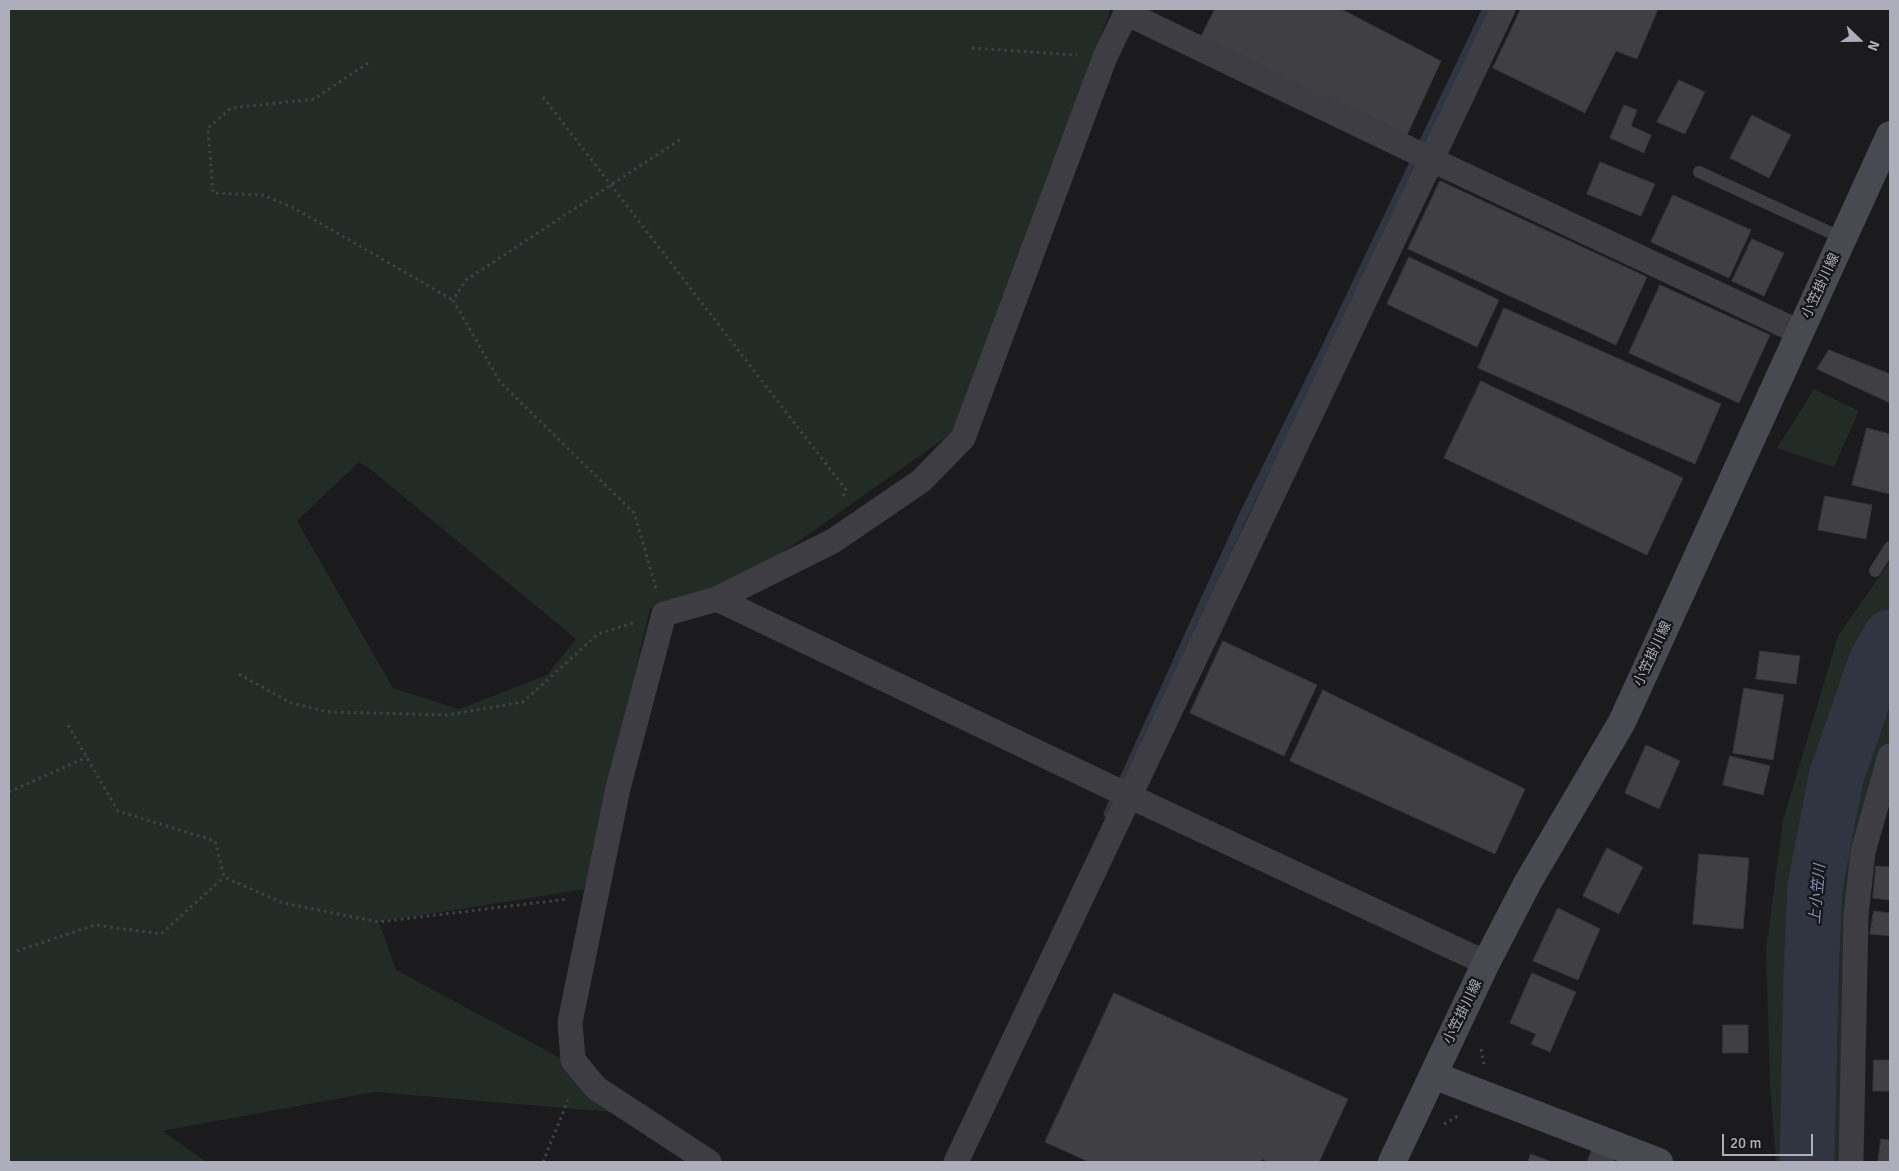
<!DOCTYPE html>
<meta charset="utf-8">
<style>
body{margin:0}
#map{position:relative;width:1899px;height:1171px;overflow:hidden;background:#1b1a1d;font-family:Signika,sans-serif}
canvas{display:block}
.frame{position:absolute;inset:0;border:10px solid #adadbc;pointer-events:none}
.north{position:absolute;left:1834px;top:15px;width:50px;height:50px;-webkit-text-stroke:4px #161518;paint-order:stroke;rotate:112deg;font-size:14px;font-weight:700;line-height:20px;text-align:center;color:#adadbc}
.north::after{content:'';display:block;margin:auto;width:18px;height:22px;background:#adadbc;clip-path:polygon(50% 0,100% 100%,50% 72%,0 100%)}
.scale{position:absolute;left:1722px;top:1134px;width:91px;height:22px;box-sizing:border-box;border:2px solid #adadbc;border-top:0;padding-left:6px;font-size:15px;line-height:18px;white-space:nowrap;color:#adadbc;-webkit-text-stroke:4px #161518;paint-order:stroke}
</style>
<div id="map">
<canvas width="1899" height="1171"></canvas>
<div class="frame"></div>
<div class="north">N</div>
<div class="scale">20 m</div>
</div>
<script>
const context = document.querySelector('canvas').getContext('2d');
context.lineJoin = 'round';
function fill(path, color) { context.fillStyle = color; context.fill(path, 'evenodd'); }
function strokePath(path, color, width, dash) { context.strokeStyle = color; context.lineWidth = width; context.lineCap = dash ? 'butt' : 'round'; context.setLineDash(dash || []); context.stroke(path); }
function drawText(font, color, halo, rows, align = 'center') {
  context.font = font + ' Signika,"Noto Sans JP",sans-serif'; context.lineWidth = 4.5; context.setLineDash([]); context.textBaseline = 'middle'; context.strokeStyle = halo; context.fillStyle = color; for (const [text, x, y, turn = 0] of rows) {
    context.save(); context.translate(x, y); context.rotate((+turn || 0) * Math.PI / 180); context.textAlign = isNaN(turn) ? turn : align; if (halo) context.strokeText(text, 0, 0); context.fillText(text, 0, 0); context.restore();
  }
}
fill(new Path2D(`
 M9,9H1111L952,433L717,599L650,608L586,889L379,922L396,970L581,1069L636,1114L374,1092L162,1131L207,1162H9ZM359,462L370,469L576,639L547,675L459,709L393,688L297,521Z
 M1814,389L1859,411L1834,467L1777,448Z
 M1890,561V758L1880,790L1839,1162H1776L1770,1086L1766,950L1783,820L1838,636Z`), '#222b25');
strokePath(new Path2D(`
 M1108,814L1244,514L1325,350L1487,9`), '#303541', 9);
strokePath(new Path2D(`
 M1807,1162L1811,978L1815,887L1836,777L1876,662L1890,637`), '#303541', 55);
const building = new Path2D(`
 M1215,9H1341L1441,61L1407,135L1201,37Z
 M1521,9H1658L1637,59L1616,51L1585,113L1493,68Z
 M1679,80L1705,92L1685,134L1657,122Z
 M1624,105L1637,110L1631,126L1651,135L1644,153L1610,138Z
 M1752,115L1791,135L1769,178L1730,158Z
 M1600,162L1655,184L1641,216L1587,194Z
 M1440,181L1647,277L1616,345L1408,249Z
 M1673,195L1751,230L1729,278L1651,242Z
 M1752,239L1784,253L1764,296L1732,281Z
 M1409,257L1499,300L1477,347L1387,304Z
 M1660,285L1770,335L1739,403L1629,353Z
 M1504,308L1721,404L1695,464L1478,368Z
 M1829,350L1890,374V403L1817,369Z
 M1481,381L1683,478L1647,555L1444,458Z
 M1867,428L1890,434V494L1852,485Z
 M1825,496L1872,505L1866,539L1818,530Z
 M1223,641L1317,685L1284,756L1190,713Z
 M1760,651L1800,656L1796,684L1756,679Z
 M1744,688L1784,695L1773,760L1733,753Z
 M1323,690L1525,789L1495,854L1290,761Z
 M1646,745L1680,761L1659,809L1625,793Z
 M1730,756L1770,766L1763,795L1723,785Z
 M1607,848L1643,867L1619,914L1583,896Z
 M1699,854L1749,858L1743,929L1693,924Z
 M1876,866L1890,867V900L1873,898Z
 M1558,908L1600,929L1578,980L1533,961Z
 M1874,911L1890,913V936L1870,934Z
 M1532,973L1576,992L1550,1052L1531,1044L1536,1034L1510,1023Z
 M1114,993L1348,1099L1319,1162H1269L1262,1159L1260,1162H1089L1045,1142Z
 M1723,1025H1748V1053H1723Z
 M1874,1060H1890V1091H1873Z
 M1881,1139L1890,1140V1162H1878Z
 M1531,1154L1552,1162H1528Z`);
fill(building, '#403f44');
strokePath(building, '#353439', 1);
strokePath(new Path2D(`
 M972,48L1077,55
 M368,63L314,99L231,108L208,128L213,193L262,195L292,207L453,300
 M543,97L846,490L842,499
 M656,588L634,513L500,382L453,300L466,280L681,139
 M239,674L291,703L330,712L447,715L523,702L598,634L633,623
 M68,725L118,811L215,841L224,877L283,903L379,922L568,899
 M9,792L87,757
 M17,951L95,925L161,934L224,877
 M1481,1049L1484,1064
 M1444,1124L1458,1116
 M543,1162L568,1100`), '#414149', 3, [2.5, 4]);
strokePath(new Path2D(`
 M1699,172L1842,238
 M1875,571L1890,547`), '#3e3d44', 12);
strokePath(new Path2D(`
 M1126,13L1428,158L1799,332
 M717,599L1129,796L1486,963
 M709,1162L596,1088L573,1060L570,1022L618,788L664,614L717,599L833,541L921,481L963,438L1105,57L1128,9
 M956,1162L1503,9
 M1600,1162L1608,1143
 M1851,1162L1856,915L1863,852L1890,756`), '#3e3d44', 25);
strokePath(new Path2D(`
 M1433,1075L1659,1162
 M1392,1162L1486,963L1528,882L1622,722L1890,135`), '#494952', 28);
drawText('14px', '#adadbc', '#161518', [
 ["小笠掛川線",1821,286,-65],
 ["小笠掛川線",1653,654,-65],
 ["小笠掛川線",1463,1012,-64]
]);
drawText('italic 15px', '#8492b6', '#161518', [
 ["上小笠川",1818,894,-85]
]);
</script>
